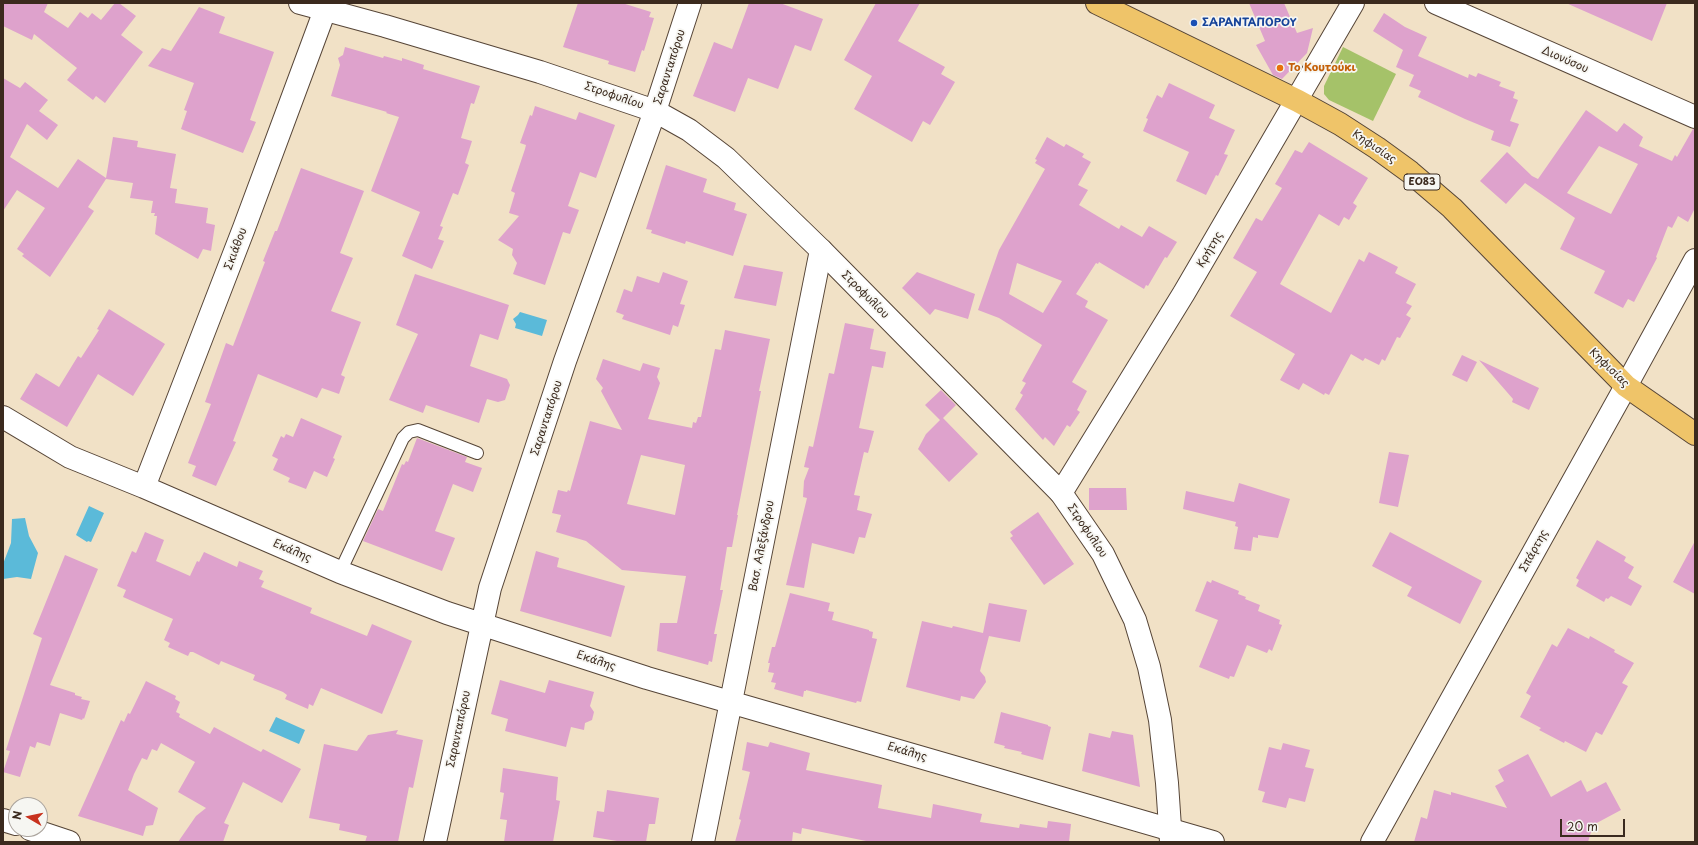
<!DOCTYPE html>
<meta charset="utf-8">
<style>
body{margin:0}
#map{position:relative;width:1698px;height:845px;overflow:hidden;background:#f1e1c6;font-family:"Playpen Sans",sans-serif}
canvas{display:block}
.frame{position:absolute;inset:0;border:4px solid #3b2a1e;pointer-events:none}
.north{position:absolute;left:8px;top:797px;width:40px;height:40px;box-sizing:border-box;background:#f6f6f2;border:1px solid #aba49d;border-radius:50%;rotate:279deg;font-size:11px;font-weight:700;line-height:16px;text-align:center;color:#3b2a1e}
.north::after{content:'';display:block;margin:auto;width:14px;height:18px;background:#c8321e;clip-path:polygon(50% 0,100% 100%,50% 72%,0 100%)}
.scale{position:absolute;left:1560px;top:819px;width:65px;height:18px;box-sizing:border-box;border:2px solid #3b2a1e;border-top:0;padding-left:5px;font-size:12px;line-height:14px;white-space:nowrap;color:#3b2a1e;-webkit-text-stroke:3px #f6f6f2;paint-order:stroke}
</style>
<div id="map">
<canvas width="1698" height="845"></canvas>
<div class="frame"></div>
<div class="north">N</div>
<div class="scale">20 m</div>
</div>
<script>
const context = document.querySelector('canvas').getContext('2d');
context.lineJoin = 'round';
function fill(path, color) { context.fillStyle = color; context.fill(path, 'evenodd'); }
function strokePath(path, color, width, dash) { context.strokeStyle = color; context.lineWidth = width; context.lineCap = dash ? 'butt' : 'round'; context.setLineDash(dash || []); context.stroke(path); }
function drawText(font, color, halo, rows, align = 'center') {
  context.font = font + ' "Playpen Sans",sans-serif'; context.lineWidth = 3.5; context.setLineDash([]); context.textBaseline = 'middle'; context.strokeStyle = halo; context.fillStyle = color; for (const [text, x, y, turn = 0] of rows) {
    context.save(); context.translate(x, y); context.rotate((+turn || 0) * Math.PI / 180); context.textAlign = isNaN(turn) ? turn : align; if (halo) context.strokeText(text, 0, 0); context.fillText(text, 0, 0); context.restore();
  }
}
fill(new Path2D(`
 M1343,47L1396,74L1373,121L1329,100L1324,94V86Z`), '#a5c269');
fill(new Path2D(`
 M520,312L547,320L542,336L515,328L516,324L513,319L518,315Z
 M89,506L104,513L91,542L88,541L87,542L76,535Z
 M25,518L29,536L38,553L31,579L17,577L3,579V564L11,543L12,519Z
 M276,717L305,730L299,744L269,731Z`), '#5bbad9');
fill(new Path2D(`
 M3,3H48L44,12L68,28L80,12L88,18L92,13L101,20L115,3H119L136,16L121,35L143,52L105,103L96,96L93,100L67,80L77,68L34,34L32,40L3,26Z
 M578,3H622L651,12L649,17L654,18L644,51L642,50L635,72L608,64L609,61L563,47Z
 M749,3H780L823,19L811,51L795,45L778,89L748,78L735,112L693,96L714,42L732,49Z
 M876,3H920L898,41L945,67L941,74L955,82L930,125L923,121L912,142L854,109L872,76L844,60Z
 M1249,3H1284L1297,33L1313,28L1307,53L1282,79L1273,75L1256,45L1265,41Z
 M1566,3H1667L1652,41Z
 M199,7L225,17L219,33L274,52L250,120L256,122L243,153L181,129L187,111L184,110L194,83L148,66L162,48L171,51Z
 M1384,13L1405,27L1427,37L1418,56L1468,78L1469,74L1476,77L1478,73L1501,82L1499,86L1515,92L1513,98L1518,100L1510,121L1519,124L1510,147L1491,140L1494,131L1465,119L1418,97L1421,91L1409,86L1414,75L1396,67L1403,50L1373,31Z
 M345,47L383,58L384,56L402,61V58L424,65L423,69L480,86L474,104L471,103L461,138L472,141L465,163L469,165L458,195L453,193L440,226L443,227L438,239L444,241L432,269L402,256L420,212L371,191L399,117L386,113L387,112L331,96L340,65L338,58L343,55Z
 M3,78L20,88L25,82L48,100L39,111L58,125L47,140L27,124L10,157L58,188L78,159L106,178L113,137L138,141L137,147L176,154L170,188L177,189L175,203L208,208L206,223L215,225L211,251L203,249L198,259L155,234L157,216H154L155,213H151L153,201L130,198L133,183L106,179L88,207L94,211L50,277L22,256L24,254L17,249L45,208L17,190L3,211Z
 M1169,83L1215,105L1209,118L1235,130L1224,154L1228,155L1218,176L1216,175L1206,195L1176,181L1189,152L1143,131L1148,119L1146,118L1157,95L1162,98Z
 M535,106L576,120L579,112L615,125L596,178L580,172L568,206L579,210L570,234L563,232L545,285L513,274L517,263L512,255L513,249L498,240L519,216L509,213L515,193L511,191L525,149L526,145L520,143L530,115L532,116Z
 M1586,110L1617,132L1624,123L1643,137L1639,146L1672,161L1675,155L1677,157L1693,129H1695V208L1688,222L1678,216L1672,228L1668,226L1656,257L1657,258L1634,302L1628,299L1623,308L1594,293L1605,271L1560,249L1575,218L1525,183L1506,204L1480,181L1507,152L1532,176L1538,179ZM1599,146L1638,164L1611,214L1567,193Z
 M1047,137L1064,147L1066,144L1084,154L1082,157L1091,162L1078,185L1088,190L1079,205L1119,229L1121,225L1142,237L1149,226L1177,242L1167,258L1165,257L1148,286L1146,285L1144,289L1099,262L1098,264L1096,263L1076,294L1088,301L1085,307L1108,320L1072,382L1087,391L1077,410L1080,412L1070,427L1067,425L1054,446L1045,437L1043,440L1015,409L1023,395L1020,393L1026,383L1022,381L1042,345L999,318L978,310L999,250L1045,169L1035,163L1037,160L1035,159ZM1017,263L1062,281L1043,313L1009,294Z
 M1309,142L1368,178L1353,203L1357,206L1349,220L1344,217L1339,226L1319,214L1280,284L1331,313L1359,259L1364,262L1369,252L1398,267L1395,273L1416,284L1406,303L1412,306L1406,315L1411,318L1400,338L1397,337L1385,361L1382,359L1379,365L1365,358L1363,361L1351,354L1329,395L1325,393L1324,395L1303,383L1299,390L1280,380L1295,354L1230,316L1257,272L1233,258L1256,218L1262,221L1282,188L1275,184L1295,150L1302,153Z
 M666,165L707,179L703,192L736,203L734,210L747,214L733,256L686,241L685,244L651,233L652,230L646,229Z
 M301,168L364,191L340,253L353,258L331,311L361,322L341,375L345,377L339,394L322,388L317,398L258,374L233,441L236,442L216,486L192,476L196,466L188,463L211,404L205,402L226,343L233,346L265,262L263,261L275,231H277Z
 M744,265L783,272L776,306L734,298Z
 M663,272L688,281L680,304L685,305L678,327L673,325L670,335L622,319L624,315L616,312L624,289L632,292L637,276L659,283Z
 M917,272L975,294L968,319L935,309L930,315L902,288Z
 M415,274L509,305L498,340L480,334L470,366L507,379L510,385L505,400L498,402L487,399L479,423L426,405L423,413L389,400L418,334L396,325Z
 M109,309L165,344L133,396L98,374L67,427L20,399L36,373L59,387L78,356L81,358L99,330L97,329Z
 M845,323L874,329L870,349L886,352L883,368L872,366L859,428L874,431L868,453L864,452L854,495L860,496L857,510L872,514L865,538L859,537L854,554L812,543L804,588L786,585L807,498L803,497L804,481L809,468L804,467L809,446L813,447L829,373L834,374Z
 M725,330L770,339L759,391H761L737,515H738L732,547H727L720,590H723L714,634H717L712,662L709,661L708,665L657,651L660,623H677L686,576L622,570L586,541L556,532L561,515L552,513L558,490L567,492L568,490L570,491L590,421L622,430L601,391L603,388L596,379L603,359L640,371L643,363L660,368L657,377L660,383L648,419L692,428L693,422L696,423L698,417H701L715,349L721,350ZM641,455L685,465L675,515L627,504Z
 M1462,355L1477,362L1467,382L1452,375Z
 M1479,360L1539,388L1529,410L1512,402L1513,399Z
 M941,390L956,405L943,418L978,454L949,482L918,449L926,434L940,420L925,405Z
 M301,418L342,436L333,458L335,459L327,477L314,471L306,489L288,482L290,478L273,470L278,459L272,456L281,436L284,438L286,434L293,437Z
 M417,438L467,457L465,462L482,468L473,492L453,484L435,531L455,538L442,571L363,541L378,509L383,511L402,464L404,465L406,461L408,462Z
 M1389,452L1409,455L1398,507L1379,503Z
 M1239,483L1290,499L1278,538L1258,535V538L1253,537L1251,551L1234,549L1238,527L1235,526L1236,522L1183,509L1186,491L1234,502Z
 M1089,488H1126L1127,510H1089Z
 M1038,512L1074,564L1044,585L1010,538L1013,536L1010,532Z
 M145,532L164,540L156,561L190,576L197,561L199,562L204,552L237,567L239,561L263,571L259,579L264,581L261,587L312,608L310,613L367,636L372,624L412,641L382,714L321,688L313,706L309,704L308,709L285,699L287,695L283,692L253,680L255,675L221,661L219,665L193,652H190L188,656L168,647L170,643L164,640L173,619L123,597L126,590L117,586L132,551L136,553Z
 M1390,532L1482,581L1460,624L1407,596L1412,587L1372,566Z
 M1597,540L1626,557L1624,561L1634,567L1628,578L1642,586L1631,606L1611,596L1608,599L1606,598L1604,602L1576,586L1579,580L1576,578Z
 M1695,541V594L1673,582Z
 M536,551L559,558L557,567L625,586L611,637L520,611Z
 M65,555L98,569L50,685L75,693V695L82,697L81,699L90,701L84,719L83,718L82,720L60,713L50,746L37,742L35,748L30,746L20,777L3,772L10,751L6,750L42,638L33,634Z
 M1212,580L1239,591L1238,594L1246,597L1245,599L1260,605L1258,611L1280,620L1279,624L1282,625L1272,651L1269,649L1267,653L1247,645L1234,677L1230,676L1229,679L1199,667L1218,620L1195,611L1207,581L1211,583Z
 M790,593L830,603L828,611L834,612L832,620L869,630V631L873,632L872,638L877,639L861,702L857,701L856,703L806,690V691H804L803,697L774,689L776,683L771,682L774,673L768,672L770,663H768L772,647H775Z
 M989,603L1027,610L1020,642L989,636L980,671L985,677L986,682L974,699L961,696L960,701L906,687L922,621L952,628L953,626L983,633Z
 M1568,628L1589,639L1590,636L1615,650L1614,652L1634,663L1622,683L1628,686L1602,735L1596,732L1586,752L1565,741L1564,743L1539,730L1541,728L1520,717L1531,696L1526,693L1552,644L1557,647Z
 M500,680L545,693L549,680L594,692L590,706L594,712L592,720L585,723L584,730L571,727L566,747L505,731L508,719L491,714Z
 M146,681L176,696L175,699L180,702L176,712L180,714L179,717L210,734L214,727L261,752L263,749L301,769L282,803L243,782L224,823L229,825L223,842H178L196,816L206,808L178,792L195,762L161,743L157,751L152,749L147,760L142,758L134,774L128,790L158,808L153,825L146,826L143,836L78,816L121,720L124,722L128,713L130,714Z
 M1001,712L1048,725V726L1051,727L1043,760L1021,754L1022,752L1004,748L1005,746L994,743Z
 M398,730L396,734L423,740L413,788L409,787L398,842H365L367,836L339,830L340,824L309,818L324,744L357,751L368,735Z
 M1112,731L1133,735L1140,787L1082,771L1089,733L1110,738Z
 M747,742L768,747L770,742L810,753L806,770L882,785L878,808L931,818L933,804L982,814L980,822L1019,828L1020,824L1047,828L1048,821L1071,824L1069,842H871L802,828L801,834L793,832L792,842H735L741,820L739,819L750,772L742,770Z
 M1283,743L1310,750L1305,767L1314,769L1305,802L1289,798L1286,808L1262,802L1265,792L1258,790L1269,747L1281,750Z
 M1528,754L1551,797L1581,780L1587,792L1606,782L1621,810L1593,825L1588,842H1414L1421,817L1427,819L1434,790L1451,795V792L1507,808L1495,786L1504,781L1498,770Z
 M503,768L558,777L556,800L560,801L553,842H504L507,820L500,819L504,793L500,792Z
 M607,790L659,798L655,824H649L646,842H623L593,837L597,811L604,812Z`), '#dea2cc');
const service = new Path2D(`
 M340,572L403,438L409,432L418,430L477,453`);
const minor = new Path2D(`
 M1436,3L1695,117
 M3,417L70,457L144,487L340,572L447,613L647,678L1213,842
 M144,487L244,228L325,10
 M1061,493L1184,293L1353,3
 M3,820L16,824
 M30,829L69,842
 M435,842L490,588L565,361L655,111L690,3
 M703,842L821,250
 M1372,842L1626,386L1695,260`);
const tertiary = new Path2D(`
 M300,3L385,26L540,72L655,111L689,130L726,158L821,250L1061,493L1103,554L1135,620L1149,667L1160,720L1167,783L1171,842`);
const primary = new Path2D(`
 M1097,3L1298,101L1340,124L1377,148L1410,172L1452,208L1626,386L1695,434`);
strokePath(service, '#564537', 14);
strokePath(minor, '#564537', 24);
strokePath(tertiary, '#564537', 24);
strokePath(primary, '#564537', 24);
strokePath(service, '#fff', 12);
strokePath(minor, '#fff', 22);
strokePath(tertiary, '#fff', 22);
strokePath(primary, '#efc469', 22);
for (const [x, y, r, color] of [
 [1194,23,4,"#1a4fb4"],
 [1280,68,4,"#e8710a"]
]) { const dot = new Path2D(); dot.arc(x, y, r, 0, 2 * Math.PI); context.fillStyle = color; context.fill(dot); strokePath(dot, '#f6f6f2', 1.5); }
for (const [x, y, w] of [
 [1422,182,36]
]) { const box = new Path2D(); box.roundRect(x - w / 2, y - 8, w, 16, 3); context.fillStyle = '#f6f6f2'; context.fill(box); strokePath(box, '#3b2a1e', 1); }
drawText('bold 10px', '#3b2a1e', null, [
 ["ΕΟ83",1422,182]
]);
drawText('bold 11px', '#164399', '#f6f6f2', [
 ["ΣΑΡΑΝΤΑΠΟΡΟΥ",1202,23]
], 'left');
drawText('11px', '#3b2a1e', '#f6f6f2', [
 ["Διονύσου",1565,60,24],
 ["Σαρανταπόρου",670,67,-72],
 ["Στροφυλίου",614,96,19],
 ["Κηφισίας",1374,147,34],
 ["Σκιάθου",236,249,-69],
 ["Κρήτης",1210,250,-60],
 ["Στροφυλίου",865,295,45],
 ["Κηφισίας",1609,368,44],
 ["Σαρανταπόρου",547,418,-72],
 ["Στροφυλίου",1087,531,56],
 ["Βασ. Αλεξάνδρου",762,546,-79],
 ["Εκάλης",292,551,23],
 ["Σπάρτης",1534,551,-61],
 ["Εκάλης",596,661,18],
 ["Σαρανταπόρου",459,729,-78],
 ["Εκάλης",907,752,16]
]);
drawText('bold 11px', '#c56008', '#f6f6f2', [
 ["Το Κουτούκι",1288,68]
], 'left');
</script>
